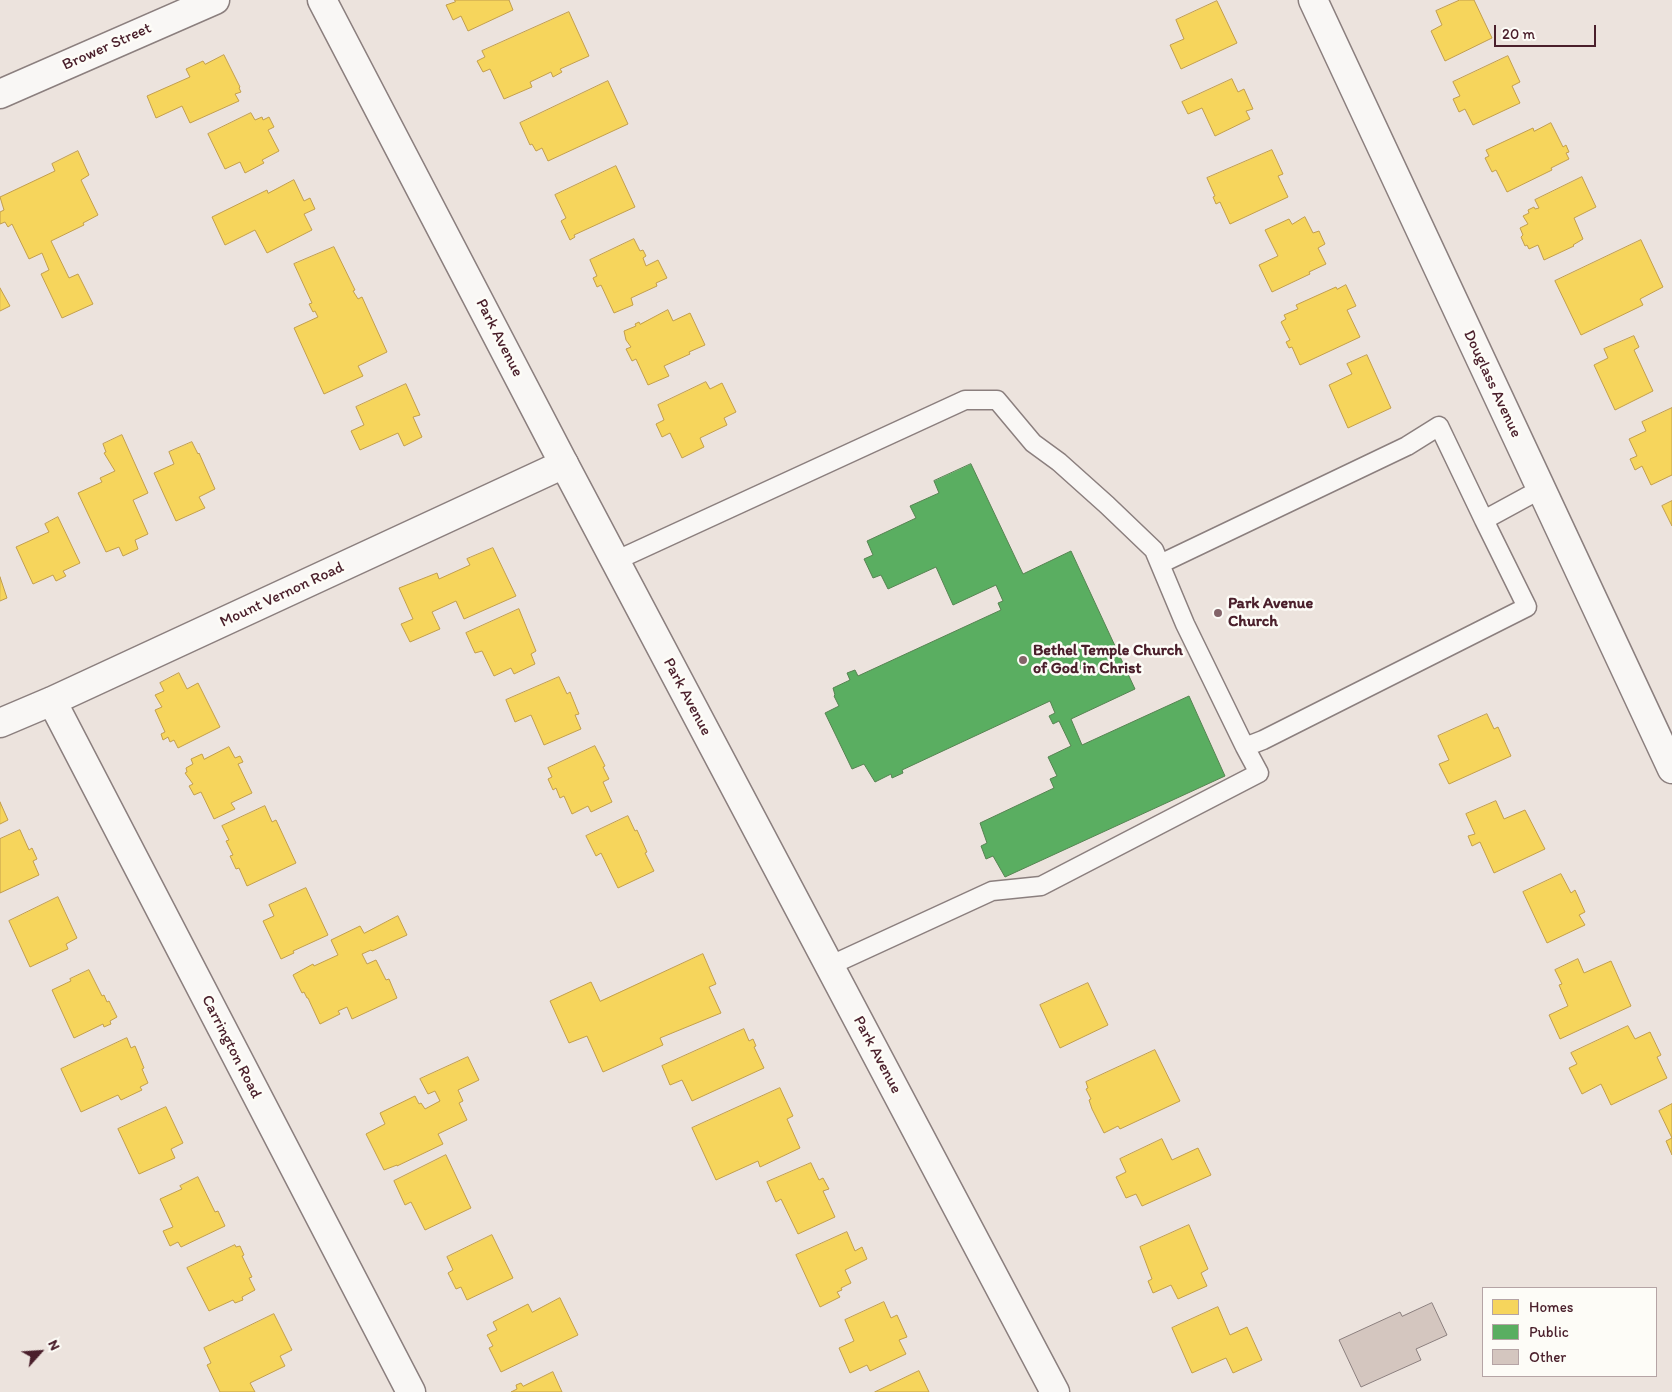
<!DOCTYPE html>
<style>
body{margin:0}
#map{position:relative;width:1672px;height:1392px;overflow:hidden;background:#ece3dd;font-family:Itim,sans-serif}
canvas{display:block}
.legend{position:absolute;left:1482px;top:1287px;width:175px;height:90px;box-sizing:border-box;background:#fdfcf7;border:1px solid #b5a4a5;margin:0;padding:6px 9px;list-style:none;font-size:15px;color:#4a1f2b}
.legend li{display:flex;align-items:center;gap:10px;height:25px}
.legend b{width:25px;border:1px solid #b5a4a5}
.north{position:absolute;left:15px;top:1327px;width:50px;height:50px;-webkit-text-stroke:4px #fdfcf7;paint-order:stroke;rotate:64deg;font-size:14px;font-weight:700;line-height:20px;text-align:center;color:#4a1f2b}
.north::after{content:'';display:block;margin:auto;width:18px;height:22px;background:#4a1f2b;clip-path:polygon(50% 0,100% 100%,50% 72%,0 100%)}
.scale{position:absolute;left:1494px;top:25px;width:102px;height:22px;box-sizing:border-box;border:2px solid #4a1f2b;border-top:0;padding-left:6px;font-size:15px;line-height:18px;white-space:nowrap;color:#4a1f2b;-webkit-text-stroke:4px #fdfcf7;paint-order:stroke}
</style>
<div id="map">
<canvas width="1672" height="1392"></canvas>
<ul class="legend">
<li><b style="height:14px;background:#f6d55c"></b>Homes</li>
<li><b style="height:14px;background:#5aae61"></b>Public</li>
<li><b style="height:14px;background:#d4c6bf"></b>Other</li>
</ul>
<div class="north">N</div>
<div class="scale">20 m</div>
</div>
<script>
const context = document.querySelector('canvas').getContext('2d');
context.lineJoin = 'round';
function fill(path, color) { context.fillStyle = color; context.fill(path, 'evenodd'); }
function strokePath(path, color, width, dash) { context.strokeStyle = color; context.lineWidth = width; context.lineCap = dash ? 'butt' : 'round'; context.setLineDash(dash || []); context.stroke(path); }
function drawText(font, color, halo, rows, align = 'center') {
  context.font = font + ' Itim,sans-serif'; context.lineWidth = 5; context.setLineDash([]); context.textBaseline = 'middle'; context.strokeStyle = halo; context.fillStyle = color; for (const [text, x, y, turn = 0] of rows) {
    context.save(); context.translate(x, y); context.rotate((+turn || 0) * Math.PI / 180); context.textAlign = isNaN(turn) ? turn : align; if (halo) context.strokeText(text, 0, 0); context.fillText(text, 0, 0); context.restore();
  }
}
const homes = new Path2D(`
 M455,0H509L513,10L468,31L461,16L453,20L446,5L455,2Z
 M1460,0H1474L1492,38L1445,61L1431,31L1442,25L1436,11Z
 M1217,1L1237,43L1181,69L1170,45L1184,39L1176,20Z
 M569,12L589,56L560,69L562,72L553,77L551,72L530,82L532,87L504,99L490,69L483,72L477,61L485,57L482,51Z
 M224,55L240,87L239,88L241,92L235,94L239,101L190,123L182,106L156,118L147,96L190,77L186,69L203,61L205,64Z
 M1508,56L1520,82L1512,86L1520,103L1473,125L1465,109L1459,112L1453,99L1460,96L1453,82Z
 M1232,79L1238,92L1244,89L1253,109L1246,111L1250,119L1215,136L1202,108L1188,114L1182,102Z
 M608,81L628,124L548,161L542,148L536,151L532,144L530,145L520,123Z
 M251,113L255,120L262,117L263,120L269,117L274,127L268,130L279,151L262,160L264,163L245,173L240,162L225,169L208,134Z
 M1551,123L1563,147L1566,145L1569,152L1566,153L1569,159L1551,168L1552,170L1507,192L1496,170L1492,172L1485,158L1489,156L1486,150L1533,128L1534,131Z
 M1272,150L1283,174L1278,176L1288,197L1230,224L1220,202L1216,204L1213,197L1215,196L1207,178Z
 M78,151L89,175L81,180L98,215L83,223L84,225L51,241L69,278L78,274L93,304L62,318L41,274L49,270L42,253L29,259L12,224L8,227L5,222L0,224V212L4,210L0,197L55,171L52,164Z
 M616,166L635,207L574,235L575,237L570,240L561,221L566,218L555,195Z
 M1582,177L1596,207L1574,218L1583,239L1573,245L1574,246L1544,260L1538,245L1529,249L1527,245L1525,246L1521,237L1523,235L1520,228L1528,224L1523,216L1529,213L1528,210L1534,207L1535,209L1539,208L1535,200Z
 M294,180L304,201L310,198L315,209L304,214L312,230L267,253L255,230L225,245L212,217L267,190L268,193Z
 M1305,217L1313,233L1319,231L1325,244L1318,248L1326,264L1309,272L1310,274L1272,292L1259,265L1278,256L1265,230L1289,219L1292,224Z
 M634,239L640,251L643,250L646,256L643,258L646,266L658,260L667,278L656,283L657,286L631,298L633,305L614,313L601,285L597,287L593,278L597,276L590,260Z
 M1641,240L1663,287L1640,299L1643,305L1581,335L1555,281Z
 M334,247L355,290L353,291L358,299L362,297L387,352L358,366L363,376L324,394L294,328L318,317L315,311L313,312L309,304L312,303L294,264Z
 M1346,285L1356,306L1347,310L1360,337L1300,365L1292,347L1289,348L1286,342L1290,340L1281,322L1286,319L1284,315L1298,309L1296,305L1336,287L1337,289Z
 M0,288L10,306L0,311Z
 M668,310L673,321L690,313L705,345L689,352L690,354L664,366L669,376L648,385L636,359L632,361L626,349L631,347L626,340L624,331L636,326L635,324L639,322L640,324Z
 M1634,336L1639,347L1634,350L1653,391L1615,410L1594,365L1608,358L1604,349Z
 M1367,355L1391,408L1348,428L1329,385L1352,374L1347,364Z
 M706,382L710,389L722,383L736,412L724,418L727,425L700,438L704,447L682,458L670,433L662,437L656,424L664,420L658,405Z
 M406,384L420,415L413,417L422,437L404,446L398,433L360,450L351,431L364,425L356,407Z
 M1672,408V475L1651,485L1642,466L1635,470L1630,459L1637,456L1629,439L1646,431L1642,422Z
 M122,435L148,493L133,500L148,534L135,540L138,549L123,556L119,547L106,552L78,493L102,482L100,478L115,471L104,453L106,452L103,444Z
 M192,442L198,454L199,453L215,489L199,497L205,508L176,521L154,473L174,464L169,452Z
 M1672,501V526L1662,506Z
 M58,517L80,563L63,571L66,576L56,581L53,575L33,584L16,547L49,532L45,524Z
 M493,548L516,596L464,619L456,601L432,612L440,629L410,642L401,624L413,619L399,588L437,573L439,579L470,565L467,559Z
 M0,577L7,598L0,601Z
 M519,609L536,651L531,654L535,664L514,674L511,668L494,676L482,651L475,653L466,633Z
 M179,673L187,689L198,683L220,727L178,748L174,740L170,742L168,737L163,740L161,734L165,732L155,710L162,707L155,695L164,691L160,683Z
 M559,677L567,694L570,692L579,714L575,715L581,729L544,745L531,715L515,722L506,700Z
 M1487,714L1494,729L1498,727L1511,756L1449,784L1439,764L1449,760L1438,736Z
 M595,746L605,766L603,767L609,779L603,782L612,802L591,812L588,806L572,814L564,796L560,798L556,788L553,790L548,779L552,777L548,768Z
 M229,747L235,758L240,756L243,762L238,764L252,793L231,803L235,809L214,819L201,792L194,795L189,786L193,784L185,773L187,772L186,768L193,764L191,759L202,754L204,759Z
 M1496,801L1504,819L1525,810L1545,849L1494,873L1480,842L1472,846L1468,836L1475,834L1466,814Z
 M0,802L8,820L0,824Z
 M265,806L272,822L276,820L296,863L247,886L239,868L236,869L230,856L233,855L226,841L229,840L222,826Z
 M628,816L635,831L637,830L647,852L645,853L654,871L618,888L601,853L596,856L586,836Z
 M20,830L29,850L32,848L37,859L33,861L39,875L0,893V839Z
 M1561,874L1571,893L1575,890L1585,912L1579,915L1585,925L1547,943L1523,892Z
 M306,888L328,935L293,951L294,953L281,959L263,921L274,916L269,905Z
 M58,897L77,938L66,944L68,949L30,967L9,921Z
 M398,916L407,935L372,951L371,950L362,954L367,964L376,960L386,980L389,979L397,998L352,1019L347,1007L338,1011L340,1014L320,1024L308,998H307L304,992L302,993L293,975L313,964L314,966L338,955L331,940L360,926L364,933Z
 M703,954L716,984L709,987L721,1013L660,1038L663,1045L603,1072L587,1036L569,1043L550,1001L591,982L600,1001Z
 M1578,959L1584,973L1611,961L1631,1006L1560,1039L1549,1015L1568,1006L1559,985L1562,984L1555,970Z
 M89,970L102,996L104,995L107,1002L109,1001L117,1017L110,1021L111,1024L104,1027L103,1024L74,1038L52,990L71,981L70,979Z
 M1088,983L1108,1025L1060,1048L1040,1005Z
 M1628,1026L1635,1039L1650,1032L1661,1055L1657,1057L1667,1078L1611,1105L1601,1084L1582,1094L1569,1068L1577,1064L1571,1053Z
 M744,1029L749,1041L753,1039L756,1046L754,1047L764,1068L692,1101L682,1080L670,1085L662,1066Z
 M127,1038L131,1048L135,1046L144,1068L142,1069L148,1083L140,1087L142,1090L121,1100L118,1095L81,1112L61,1069Z
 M1155,1050L1180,1101L1120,1129L1118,1126L1104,1133L1092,1109L1089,1100L1091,1099L1086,1089L1088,1088L1086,1082Z
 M468,1057L479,1080L458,1090L463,1101L459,1103L467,1120L438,1134L443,1144L397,1166V1165L384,1170L366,1134L385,1124L380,1113L415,1096L419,1104L421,1103L425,1109L440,1101L435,1091L428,1094L420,1079Z
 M780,1088L793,1116L787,1119L800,1148L760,1167L758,1161L716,1180L692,1128Z
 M1672,1104V1155L1666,1141L1672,1138L1659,1111Z
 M166,1107L183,1143L171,1149L175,1158L139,1174L118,1129Z
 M1162,1139L1172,1160L1198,1148L1211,1175L1142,1206L1136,1194L1126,1198L1116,1177L1126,1172L1120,1159Z
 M446,1155L471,1208L425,1230L411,1202L405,1205L394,1181Z
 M811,1163L819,1180L823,1178L829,1189L823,1191L835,1217L798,1234L781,1199L776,1202L767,1182Z
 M198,1177L215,1212L218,1211L225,1226L181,1247L178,1242L170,1246L163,1231L173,1227L160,1199L182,1189L180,1186Z
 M1189,1225L1208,1269L1201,1273L1207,1286L1178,1299L1171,1285L1153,1293L1148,1281L1152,1279L1140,1247Z
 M847,1232L855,1251L862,1247L867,1259L845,1270L851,1283L841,1288L842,1290L837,1292L840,1297L820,1307L796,1255Z
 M492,1235L513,1278L467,1300L461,1287L456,1289L448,1273L453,1270L447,1257Z
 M235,1245L236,1247L240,1246L244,1255L242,1256L252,1277L249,1278L255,1290L242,1297L243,1300L235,1303L233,1300L209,1311L187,1268Z
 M560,1298L578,1335L501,1372L489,1348L493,1346L487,1335L497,1330L493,1322L528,1304L532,1312Z
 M884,1302L891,1318L897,1315L907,1337L899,1340L906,1354L870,1371L867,1365L850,1373L839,1348L854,1341L845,1320Z
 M1218,1307L1230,1335L1247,1327L1262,1360L1233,1373L1226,1358L1192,1373L1172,1328Z
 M274,1314L292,1350L280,1356L285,1366L250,1383L255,1392H220L207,1365L211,1363L204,1348Z
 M919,1371L929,1392H875Z
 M553,1372L562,1392H511L517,1389L516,1385L521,1383L523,1386Z`);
fill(homes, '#f6d55c');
strokePath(homes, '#c29e4d', 1);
const public = new Path2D(`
 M971,464L1023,574L1071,551L1135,689L1071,719L1082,745L1189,696L1225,776L1005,877L993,856L986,859L981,846L987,843L980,823L1054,788L1050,779L1057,776L1048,757L1071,746L1059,721L1053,724L1049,716L1055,713L1050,701L902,770L903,773L892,778L891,774L875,782L864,764L852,769L825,713L839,706L834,696L835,695L833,688L850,680L847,673L855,670L858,676L1001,610L998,603L1003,601L996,585L953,605L936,567L888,589L881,575L873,578L864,559L873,555L867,541L916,518L910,506L939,493L934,481Z`);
fill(public, '#5aae61');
strokePath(public, '#558351', 1);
const building = new Path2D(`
 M1432,1303L1447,1335L1416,1349L1421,1360L1361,1387L1339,1340L1400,1312L1402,1316Z`);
fill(building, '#d4c6bf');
strokePath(building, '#8b7f7e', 1);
const lane = new Path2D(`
 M615,561L965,400H997L1033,443L1059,462L1107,505L1154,550L1185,624L1245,747L1259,773L1041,886L992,891L829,966
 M1160,564L1407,446L1439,426L1484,520L1541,489
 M1245,747L1263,740L1527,607L1484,520`);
const street = new Path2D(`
 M1313,0L1672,769
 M0,94L215,0
 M52,701L411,1392
 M0,723L52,701L564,464`);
const secondary = new Path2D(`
 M322,0L564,464L1055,1392`);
strokePath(lane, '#8b7f7e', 21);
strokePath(street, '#8b7f7e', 31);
strokePath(secondary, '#8b7f7e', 31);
strokePath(lane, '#f9f7f5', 18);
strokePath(street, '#f9f7f5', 28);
strokePath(secondary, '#f9f7f5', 28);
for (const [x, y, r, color] of [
 [1218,613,5,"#836469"],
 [1023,660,5,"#836469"]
]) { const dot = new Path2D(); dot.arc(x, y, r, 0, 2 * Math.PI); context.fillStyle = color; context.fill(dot); strokePath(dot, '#fdfcf7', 2); }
drawText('16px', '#4a1f2b', '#fdfcf7', [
 ["Brower Street",107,47,-24],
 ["Park Avenue",499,338,63],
 ["Douglass Avenue",1492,384,65],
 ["Mount Vernon Road",282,595,-25],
 ["Park Avenue",687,697,62],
 ["Carrington Road",231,1047,63],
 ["Park Avenue",877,1055,62]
]);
drawText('bold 16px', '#4a1f2b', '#fdfcf7', [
 ["Park Avenue",1228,604],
 ["Church",1228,622],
 ["Bethel Temple Church",1033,651],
 ["of God in Christ",1033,669]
], 'left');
</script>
